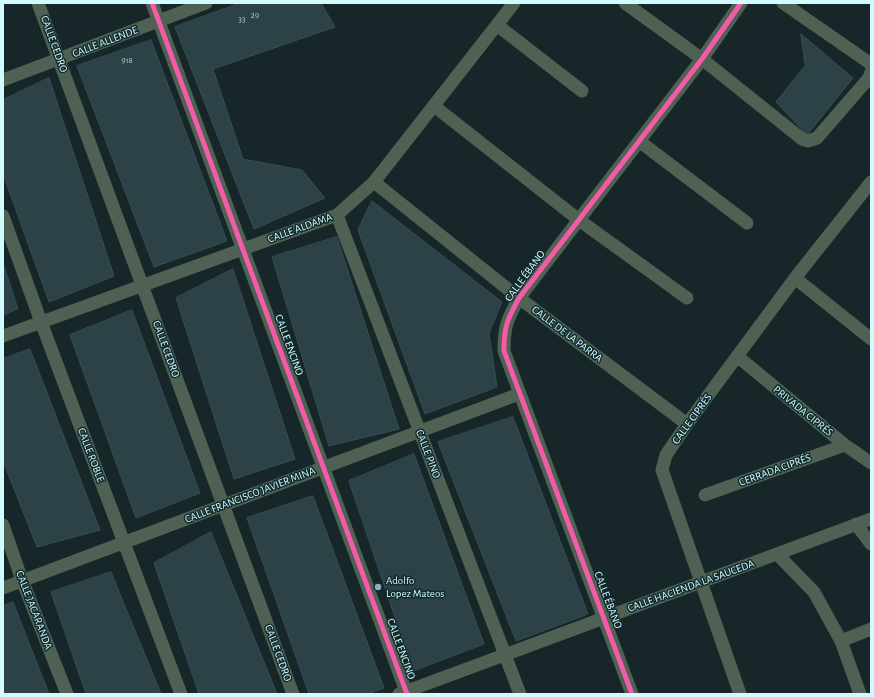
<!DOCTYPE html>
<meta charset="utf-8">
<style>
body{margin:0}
#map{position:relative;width:874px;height:697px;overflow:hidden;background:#172628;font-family:"Alegreya Sans",sans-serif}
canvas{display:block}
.frame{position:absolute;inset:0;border:4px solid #d3fbff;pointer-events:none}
</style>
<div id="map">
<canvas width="874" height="697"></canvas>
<div class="frame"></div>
</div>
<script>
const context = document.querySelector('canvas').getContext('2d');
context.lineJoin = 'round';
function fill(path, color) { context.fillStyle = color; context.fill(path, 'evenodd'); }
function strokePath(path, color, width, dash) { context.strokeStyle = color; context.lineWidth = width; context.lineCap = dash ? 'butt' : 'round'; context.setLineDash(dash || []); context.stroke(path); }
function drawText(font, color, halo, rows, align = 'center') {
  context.font = font + ' "Alegreya Sans",sans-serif'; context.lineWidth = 3; context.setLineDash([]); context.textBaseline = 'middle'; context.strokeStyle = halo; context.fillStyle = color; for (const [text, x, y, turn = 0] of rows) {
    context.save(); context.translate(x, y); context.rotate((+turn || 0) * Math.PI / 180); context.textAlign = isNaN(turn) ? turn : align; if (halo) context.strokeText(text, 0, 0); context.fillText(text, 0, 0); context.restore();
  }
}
const building = new Path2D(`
 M240,3H321L335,27L213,69L243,159L302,170L325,198L254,229L175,27Z
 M801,34L853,78L807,135L776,102L805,66Z
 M151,40L227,241L154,267L77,66Z
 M49,78L114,276L49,302L3,174V100Z
 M372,201L502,302L489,333L497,387L425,414L358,230Z
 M337,237L399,429L329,446L272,257Z
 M3,263L18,309L3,315Z
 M233,269L295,459L234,479L176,298Z
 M132,310L200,493L136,518L70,335Z
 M30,349L100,530L37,547L3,461V359Z
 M513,417L588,614L516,641L438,442Z
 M414,454L484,644L413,671L349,481Z
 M313,496L384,688L368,694H309L247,518Z
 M211,532L277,694H199L154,563Z
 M111,572L161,694H86L51,592Z
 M13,602L49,694H3V606Z`);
fill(building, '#2c4246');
strokePath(building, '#364e54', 1);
strokePath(new Path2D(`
 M38,3L293,694
 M152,3L407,694
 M625,3L702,59L802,139L808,141L817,138L869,78L871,72
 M783,3L871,64
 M497,25L582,91
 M3,80L206,3
 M434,106L579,220L687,298
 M639,141L747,223
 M374,182L519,298L687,424
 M337,215L520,694
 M3,216L41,322L181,694
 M795,278L871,339
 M3,336L337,215L374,182L514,3
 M737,356L845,445L871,463
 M705,495L845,445
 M856,524L871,544
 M3,525L22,580L67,694
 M777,554L814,592L841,641L860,694
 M3,588L519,394
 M841,641L871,629
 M399,694L871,519
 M632,694L504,351C504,326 507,320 519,298L702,59L741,3
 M740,694L662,470L666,455L687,424L795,278L871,182`), '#4f6152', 13);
strokePath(new Path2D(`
 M152,3L407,694
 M632,694L504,351C504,326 507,320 519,298L702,59L741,3`), '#f35aa7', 5);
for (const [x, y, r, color] of [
 [378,587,4,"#91b0b4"]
]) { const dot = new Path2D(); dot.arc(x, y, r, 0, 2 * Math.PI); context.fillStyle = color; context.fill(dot); strokePath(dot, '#112b2e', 1.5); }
drawText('9px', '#a9cdd1', null, [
 ["29",255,15],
 ["33",242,19],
 ["918",127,60]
]);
drawText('11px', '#d3fbff', '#112b2e', [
 ["CALLE ALLENDE",105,42,-21],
 ["CALLE CEDRO",54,44,70],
 ["CALLE ALDAMA",300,228,-20],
 ["CALLE ÉBANO",525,276,-54],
 ["CALLE DE LA PARRA",567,334,37],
 ["CALLE ENCINO",289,345,70],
 ["CALLE CEDRO",166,349,70],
 ["PRIVADA CIPRÉS",803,411,39],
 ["CALLE CIPRÉS",692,419,-54],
 ["CALLE PINO",428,454,69],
 ["CALLE ROBLE",91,455,69],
 ["CERRADA CIPRÉS",775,470,-20],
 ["CALLE FRANCISCO JAVIER MINA",250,495,-21],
 ["CALLE HACIENDA LA SAUCEDA",691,586,-20],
 ["CALLE ÉBANO",608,600,69],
 ["CALLE JACARANDA",34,610,69],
 ["CALLE ENCINO",401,649,70],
 ["CALLE CEDRO",278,653,70]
]);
drawText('11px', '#d3fbff', '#112b2e', [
 ["Adolfo",386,581],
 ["Lopez Mateos",386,594]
], 'left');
</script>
